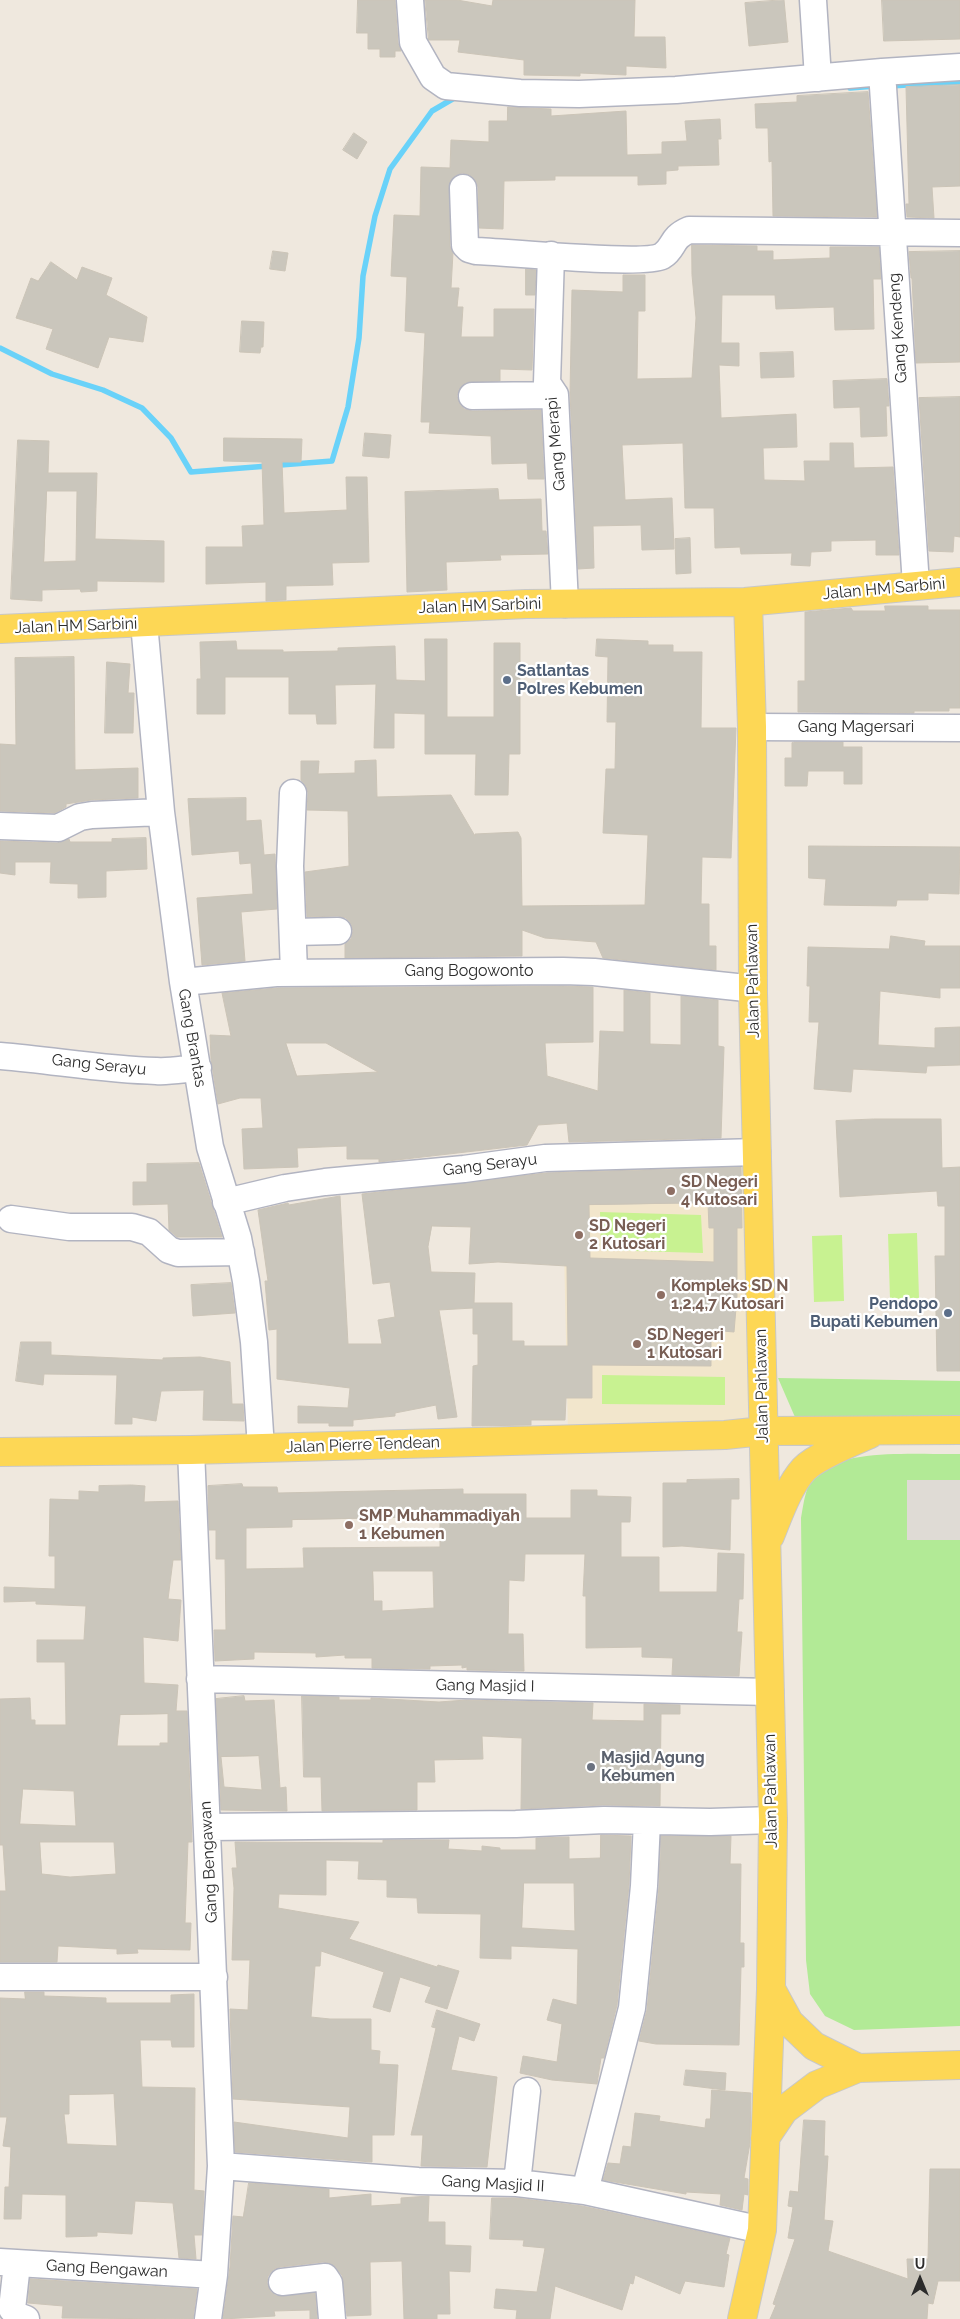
<!DOCTYPE html>
<style>
body{margin:0}
#map{position:relative;width:960px;height:2319px;overflow:hidden;background:#efe8de;font-family:Raleway,sans-serif}
canvas{display:block}
.north{position:absolute;left:895px;top:2254px;width:50px;height:50px;-webkit-text-stroke:4px #fff;paint-order:stroke;rotate:0deg;font-size:14px;font-weight:700;line-height:20px;text-align:center;color:#2c2c2c}
.north::after{content:'';display:block;margin:auto;width:18px;height:22px;background:#2c2c2c;clip-path:polygon(50% 0,100% 100%,50% 72%,0 100%)}
</style>
<div id="map">
<canvas width="960" height="2319"></canvas>
<div class="north">U</div>
</div>
<script>
const context = document.querySelector('canvas').getContext('2d');
context.lineJoin = 'round';
function fill(path, color) { context.fillStyle = color; context.fill(path, 'evenodd'); }
function strokePath(path, color, width, dash) { context.strokeStyle = color; context.lineWidth = width; context.lineCap = dash ? 'butt' : 'round'; context.setLineDash(dash || []); context.stroke(path); }
function drawText(font, color, halo, rows, align = 'center') {
  context.font = font + ' Raleway,sans-serif'; context.lineWidth = 4.5; context.setLineDash([]); context.textBaseline = 'middle'; context.strokeStyle = halo; context.fillStyle = color; for (const [text, x, y, turn = 0] of rows) {
    context.save(); context.translate(x, y); context.rotate((+turn || 0) * Math.PI / 180); context.textAlign = isNaN(turn) ? turn : align; if (halo) context.strokeText(text, 0, 0); context.fillText(text, 0, 0); context.restore();
  }
}
fill(new Path2D(`
 M754,1156L759,1429L568,1433L562,1160Z`), '#f2e6cc');
fill(new Path2D(`
 M778,1378L960,1381V1430L801,1431Z
 M960,1454V2026L854,2030L825,2016L810,1994L806,1960L801,1518C804,1503 805,1484 818,1473C847,1448 922,1455 960,1454Z`), '#b2ea96');
fill(new Path2D(`
 M600,1212L701,1215L703,1253L601,1250Z
 M917,1233L919,1298L890,1299L888,1234Z
 M842,1235L844,1301L814,1302L812,1236Z
 M602,1375L725,1377V1405L602,1404Z`), '#c8f291');
fill(new Path2D(`
 M907,1480H960V1540H907Z`), '#dfdbd5');
strokePath(new Path2D(`
 M890,86L960,82
 M850,88L876,86
 M0,348L52,374L103,390L142,408L171,438L191,472L332,461L348,407L359,338L363,276L375,216L390,169L432,111L456,97`), '#69d2f9', 5.5);
const building = new Path2D(`
 M358,0H395L398,43L401,51H395V57H380V49H368V33H357Z
 M425,0H457L492,6L493,0H635L634,37H665L666,68L626,66V75L580,73V76L524,75V60L458,52L460,40H429Z
 M784,0L788,42L749,46L745,3Z
 M882,0H960V39L884,41Z
 M960,85V186L932,187L934,218L907,217L906,204H909L906,87Z
 M868,92L877,217L773,216L772,161L769,162L768,128H756L755,104L797,102V96Z
 M508,107L551,109V116L626,111L627,155L662,154V142L687,141L685,121L720,119L721,139H718L719,165L678,166V170L666,171V184L638,185V176H555V180L504,181L503,229L479,228L478,187L475,180L470,175L462,173L455,176L450,181V246L453,253L451,288H459L457,307H463L461,337H494V309H534L532,370L500,369V381L465,383L459,389L457,396L459,403L464,409L472,411L541,410L544,479H528L527,463L492,464L491,436L429,433L430,422H421L425,333L405,331L407,277L391,276L394,215L420,216L421,167L450,168L451,140L489,142V121H507Z
 M354,133L367,142L357,159L343,150Z
 M692,245L757,246V251H773V260L830,258V247H879L881,279H873L874,329L835,330L834,307L776,309L775,295H722L721,343H739V366L719,365L721,418L796,414L797,447L763,448L764,480L805,481L804,461H830V443H853L854,468L893,467L899,555H876V540L831,541V551L811,552L810,566L791,565L792,553L741,554L740,547L715,548L714,508H685L683,443L622,445L625,500L672,498L674,549L642,550L641,525L593,526L594,568L578,569L570,393L572,290L623,292V275H645V311H638L637,379L692,378L696,318L692,275Z
 M273,251L288,253L285,271L270,269Z
 M960,251V362L916,363L912,278H911L909,252Z
 M51,262L77,280L82,267L112,278L106,295L147,317L143,342L109,337L98,368L46,349L53,329L16,318L31,278L38,281Z
 M526,269L536,270L535,295H526Z
 M242,321L264,322L263,347H261L260,353L240,352Z
 M793,352L794,377L761,378L760,353Z
 M887,379L889,406H886L887,436L861,437L860,407L834,408L833,381Z
 M960,397V537L954,536L953,552L929,551L919,398Z
 M365,433L391,435L389,458L363,456Z
 M224,438L302,439L301,462H282L284,513L347,510L346,477H367L369,562L332,563L333,585L286,586V600L266,601V582L206,584V547H243L242,526L264,525L262,462L224,461Z
 M18,440L49,441L48,473H97L95,539L164,541V582L97,581V591L81,592L80,589L42,590V601L11,599ZM47,491H77L76,561L44,562Z
 M498,489L499,500L541,499L542,531H546L548,554L500,555L501,560L446,562L447,590L407,592L405,492Z
 M690,538L691,573L676,574L675,539Z
 M885,606H928V610H960V708H949V711H914V713L798,712V681H805V612L851,608L853,611H885Z
 M425,639H447V717H494V643H520V754H509L508,795H475L476,754H425V714L394,713V748H374L376,684L335,685L336,724H317L316,714H289V677H225V714H197V679H201L200,642L236,641L237,650H283V652L338,651V648L395,646L396,680L425,681Z
 M597,639L648,641V645H673V652H702L701,728H736L731,858L702,857L701,904H709V946H716V970L603,958L596,942L545,938L522,930V956L345,958V944L351,939L353,931L351,924L346,918L338,916L307,917L305,872L349,866L348,811L307,810L308,793L306,786L301,780V761H319L318,774L355,773V761L376,760L377,797L451,795L475,836V834L518,832L521,838L522,906L645,905L648,835L603,833L606,769H615L616,722H607L608,657L596,656Z
 M74,657L75,770L138,768V798L91,800L66,804V807L55,813L0,811V744L16,745L15,658Z
 M107,662L130,664L128,693H134L133,733H105Z
 M794,742H843V747H862V784H844V771H808L807,786H785V758H792V743Z
 M246,798V821L261,820L264,855L275,854L277,909L241,912L245,961L202,965L197,898L253,894L251,863L240,864L239,851L192,855L188,799Z
 M146,838L147,869L106,871V897L78,898V884L50,883L51,862H15V875L0,873V841L57,843L69,839L70,842H112V839Z
 M809,846L960,847L959,894L928,893V900H897L896,906L824,905L826,879L809,878Z
 M891,936L925,941L924,946H960V988H940V998L880,991L878,1045L935,1048V1028L960,1027V1065L927,1066L926,1073L853,1069L851,1092L814,1089L819,1022H809L810,986H807L808,947L889,949Z
 M563,986L593,987V1042L545,1043L547,1076L598,1091L600,1031L624,1032V990L650,993V1044L681,1045V996L718,1000V1046L724,1047L721,1138L569,1142L567,1123L538,1125L527,1145L379,1162V1159H347V1146L297,1148L298,1167L244,1169L242,1129L263,1128L261,1098H240L218,1104L211,1059L210,1035L231,1036L222,993L277,988ZM286,1043H326L378,1072L297,1076Z
 M874,1119H941L942,1168L960,1167V1371H937L935,1256H945V1206H938L937,1191L840,1197L836,1121Z
 M199,1163L222,1237H177L169,1230L168,1204L133,1205V1182H147V1164Z
 M741,1167L742,1228H737V1296L734,1332L711,1330V1366L592,1365V1398H566L565,1420H531V1425L472,1426L473,1366L478,1365V1334H473V1308L439,1310L457,1417L438,1419L436,1405L395,1413V1416L353,1420V1426H329V1423H298V1406L348,1408L350,1388L277,1379V1329L269,1330L265,1281H268L258,1210L288,1203L289,1205L340,1196L348,1344H382L378,1320L395,1317L390,1282L373,1284L362,1194L546,1173ZM708,1203L709,1228H714V1262L590,1258L589,1205ZM432,1226L471,1227L469,1264L498,1262L567,1266L568,1346H524V1341H512V1303H474L475,1273L431,1272L428,1247Z
 M231,1283L235,1313L193,1316L191,1285Z
 M21,1342H51V1355L163,1360V1358L200,1357L230,1362L232,1404H243L244,1421L203,1420L204,1390L161,1391L156,1421L132,1417V1424H115L117,1375L44,1374L43,1385L16,1381Z
 M739,1479V1499H731L730,1550L682,1546L663,1547V1483H687V1480Z
 M242,1484L243,1487H277L278,1493L463,1489V1494H526V1518H571V1490H597V1496L631,1497L630,1522H621V1557H659V1592H717L718,1553L744,1554L743,1599H739L737,1632H742L739,1676L672,1675L673,1658L642,1657V1647L586,1648V1596H583L585,1554H525L524,1581L509,1580L508,1634H523L524,1671L467,1670V1667L462,1668V1665L430,1666V1669L372,1668V1658H345V1655L316,1657V1653L254,1652V1659L215,1661L214,1630H226L225,1559H216V1530H209L208,1486ZM440,1517V1547L303,1548L304,1568L246,1569V1528L292,1527V1520ZM373,1571H433L434,1608L382,1611V1601H374Z
 M132,1485L145,1486L144,1502L178,1501L181,1560H173L168,1599L181,1600L178,1641L143,1637L144,1683L178,1685L176,1711H187L192,1842H188L185,1923H191L190,1950L137,1949L138,1953L117,1954V1949L58,1946L57,1962H0V1891H6L3,1845H0V1699L30,1698L31,1720H35V1725H66L65,1662H37V1640H84L86,1606L36,1604V1601L4,1602V1587L55,1589V1556H49L50,1499L79,1500V1491L99,1492V1486ZM168,1714V1743H160V1746H117L120,1715ZM23,1789L74,1791L76,1826L20,1824ZM40,1842H114L116,1874L70,1877L42,1874Z
 M244,1696L245,1701L274,1700L280,1788L286,1787L287,1811L221,1810L216,1699ZM259,1756L262,1790L224,1787L221,1757Z
 M302,1696L339,1697V1700H371V1698L439,1702L466,1700L593,1703L592,1720L644,1721V1704L680,1705V1714H661L660,1806L603,1805L521,1809L522,1738L482,1736L483,1759L434,1760L435,1782H417V1810L322,1811L321,1777H304Z
 M601,1835L631,1836L629,1885L617,2005L604,2058H601L597,2084L552,2080L520,2073L523,2056L557,2062L562,2024L547,2020L553,1999L577,2005L578,1949L511,1946V1959L480,1958L481,1914L418,1913L417,1898L387,1897V1880L358,1879L359,1861L326,1860V1895L279,1894L278,1908L359,1922L349,1939L437,1967L438,1965L459,1971L447,2009L425,2002L431,1987L400,1977L390,2012L373,2007L384,1972L321,1951L320,1966H315L311,2017L330,2019H371V2050L380,2051L379,2064L398,2065L394,2135H372V2162L235,2152L234,2122L348,2138L350,2107L233,2099L230,2009L248,2010L250,1960H232L234,1888L232,1868H237L235,1842L383,1843V1840H449L448,1849L482,1851V1846L500,1848V1850H536V1838L569,1837V1859L600,1858ZM524,1883H574L575,1931L522,1928Z
 M661,1836H731L730,1864H741L740,1943H744V1967H741L739,2045L656,2044L639,2041L647,2010L659,1887Z
 M25,1992H44V1996L106,1998V2003H171V1995L194,1994V2047H172L171,2040H140L142,2087L195,2088L194,2190L204,2191L202,2235H194L196,2259L179,2258L173,2203L135,2201L132,2234L97,2232V2236L66,2237V2195L22,2194L21,2219H4L5,2187H9L11,2147L3,2146L7,2117H0V1998L25,1999ZM114,2094L117,2146L67,2144L64,2114H69V2095Z
 M437,2010L480,2024L474,2041L459,2036L451,2070L497,2077L487,2167L421,2166L423,2135H411L436,2028L432,2027Z
 M686,2070L726,2073L725,2090L684,2085Z
 M712,2090L751,2093L750,2143L744,2178L748,2179V2195L744,2194L742,2210L720,2205L721,2194L686,2192V2194L603,2180L608,2163L620,2164L623,2146L631,2147L635,2113L660,2116L659,2121L705,2128L706,2119H710Z
 M804,2120L825,2121L824,2156H828L824,2220L833,2221L828,2251L908,2279L907,2259H928L930,2169H960V2281H938L933,2304L928,2303L927,2319H770L776,2305L773,2304L795,2239L788,2238L793,2207L788,2206L790,2191L798,2192Z
 M249,2183L329,2189V2198L371,2194V2206L401,2204V2198L429,2196L428,2222H445V2245L471,2246L470,2272L449,2271L450,2314H437V2319H404L402,2261L370,2262L371,2315L347,2316L342,2275L332,2264L323,2262L280,2267L273,2270L268,2276L267,2283L270,2291L277,2296L315,2293L317,2319H310V2310L274,2311L275,2316L223,2319L230,2267L233,2216L243,2217Z
 M492,2198H516L582,2206L730,2238L726,2254L729,2255L724,2287L685,2281L680,2294L635,2275L633,2284L630,2283L622,2310L555,2286L550,2319H516L517,2310L494,2308L496,2289L537,2292L545,2248L523,2246L524,2240L490,2239Z
 M30,2279L197,2289L193,2319L62,2318L63,2306L28,2303Z`);
fill(building, '#cac6bc');
strokePath(building, '#cbc4b7', 1);
const minor = new Path2D(`
 M410,0L413,42L433,77L446,86L520,93L579,94L676,90L882,72L960,67
 M813,0L818,78
 M882,72L916,585
 M463,188L465,245L469,249L476,251C506,252 643,266 662,256C675,248 670,238 689,230L960,233
 M551,255L547,383L555,395L565,604
 M472,396L555,395
 M144,623L161,812L183,982L210,1147L238,1238L246,1281L254,1342L261,1448
 M752,727L960,728
 M293,793L290,866L294,972
 M0,826L58,828L80,817L92,815L161,812
 M293,932L338,931
 M183,982L276,973L563,971L594,972L746,988L753,993
 M0,1056C52,1060 104,1070 156,1071C170,1072 184,1069 198,1068
 M226,1202L285,1188L325,1182L464,1169L545,1158L757,1152
 M11,1219L69,1227H132L149,1232L169,1250L178,1253L241,1252
 M200,1679L770,1692
 M207,1827L516,1824L604,1820L710,1822L773,1820
 M0,1977H214
 M221,2166L418,2181L517,2183L585,2191L762,2230
 M517,2183L527,2091
 M585,2191L632,2008L644,1886L647,1821
 M0,2262L214,2275L221,2166L191,1450
 M17,2264L12,2309L18,2316L26,2319
 M282,2282L325,2277L329,2283L332,2319
 M208,2319L214,2275`);
const major = new Path2D(`
 M0,629L526,604L745,602L960,582
 M0,1452L191,1450L725,1435L763,1431L960,1430
 M770,1536C779,1514 788,1487 804,1469C817,1456 852,1442 870,1434
 M771,1989L789,2022L814,2046L858,2068
 M765,2138L784,2110L817,2085L858,2068L960,2065
 M742,2319L762,2230L771,1989L773,1820L753,993L752,727L748,602`);
strokePath(minor, '#b2b4c1', 29);
strokePath(major, '#c8c8c8', 30);
strokePath(minor, '#fff', 26);
strokePath(major, '#fdd755', 28);
for (const [x, y, r, color] of [
 [507,680,5,"#5c6f8a"],
 [671,1191,5,"#8d6e63"],
 [579,1235,5,"#8d6e63"],
 [661,1295,5,"#8d6e63"],
 [948,1313,5,"#5c6f8a"],
 [637,1344,5,"#8d6e63"],
 [349,1525,5,"#8d6e63"],
 [591,1767,5,"#6b7280"]
]) { const dot = new Path2D(); dot.arc(x, y, r, 0, 2 * Math.PI); context.fillStyle = color; context.fill(dot); strokePath(dot, '#fff', 2); }
drawText('16px', '#2c2c2c', '#fff', [
 ["Gang Kendeng",898,328,-94],
 ["Gang Merapi",556,444,-95],
 ["Jalan HM Sarbini",884,589,-5],
 ["Jalan HM Sarbini",480,606,-2],
 ["Jalan HM Sarbini",76,626,-2],
 ["Gang Magersari",856,727],
 ["Gang Bogowonto",469,971],
 ["Jalan Pahlawan",753,981,-91],
 ["Gang Brantas",192,1038,80],
 ["Gang Serayu",99,1065,6],
 ["Gang Serayu",490,1165,-7],
 ["Jalan Pahlawan",762,1386,-91],
 ["Jalan Pierre Tendean",363,1445,-2],
 ["Gang Masjid I",485,1686,1],
 ["Jalan Pahlawan",771,1791,-91],
 ["Gang Bengawan",209,1862,-93],
 ["Gang Masjid II",493,2184,3],
 ["Gang Bengawan",107,2269,3]
]);
drawText('bold 16px', '#4e5e75', '#fff', [
 ["Satlantas",517,671],
 ["Polres Kebumen",517,689],
 ["Pendopo",938,1304,"right"],
 ["Bupati Kebumen",938,1322,"right"]
], 'left');
drawText('bold 16px', '#785e54', '#fff', [
 ["SD Negeri",681,1182],
 ["4 Kutosari",681,1200],
 ["SD Negeri",589,1226],
 ["2 Kutosari",589,1244],
 ["Kompleks SD N",671,1286],
 ["1,2,4,7 Kutosari",671,1304],
 ["SD Negeri",647,1335],
 ["1 Kutosari",647,1353],
 ["SMP Muhammadiyah",359,1516],
 ["1 Kebumen",359,1534]
], 'left');
drawText('bold 16px', '#5b616d', '#fff', [
 ["Masjid Agung",601,1758],
 ["Kebumen",601,1776]
], 'left');
</script>
